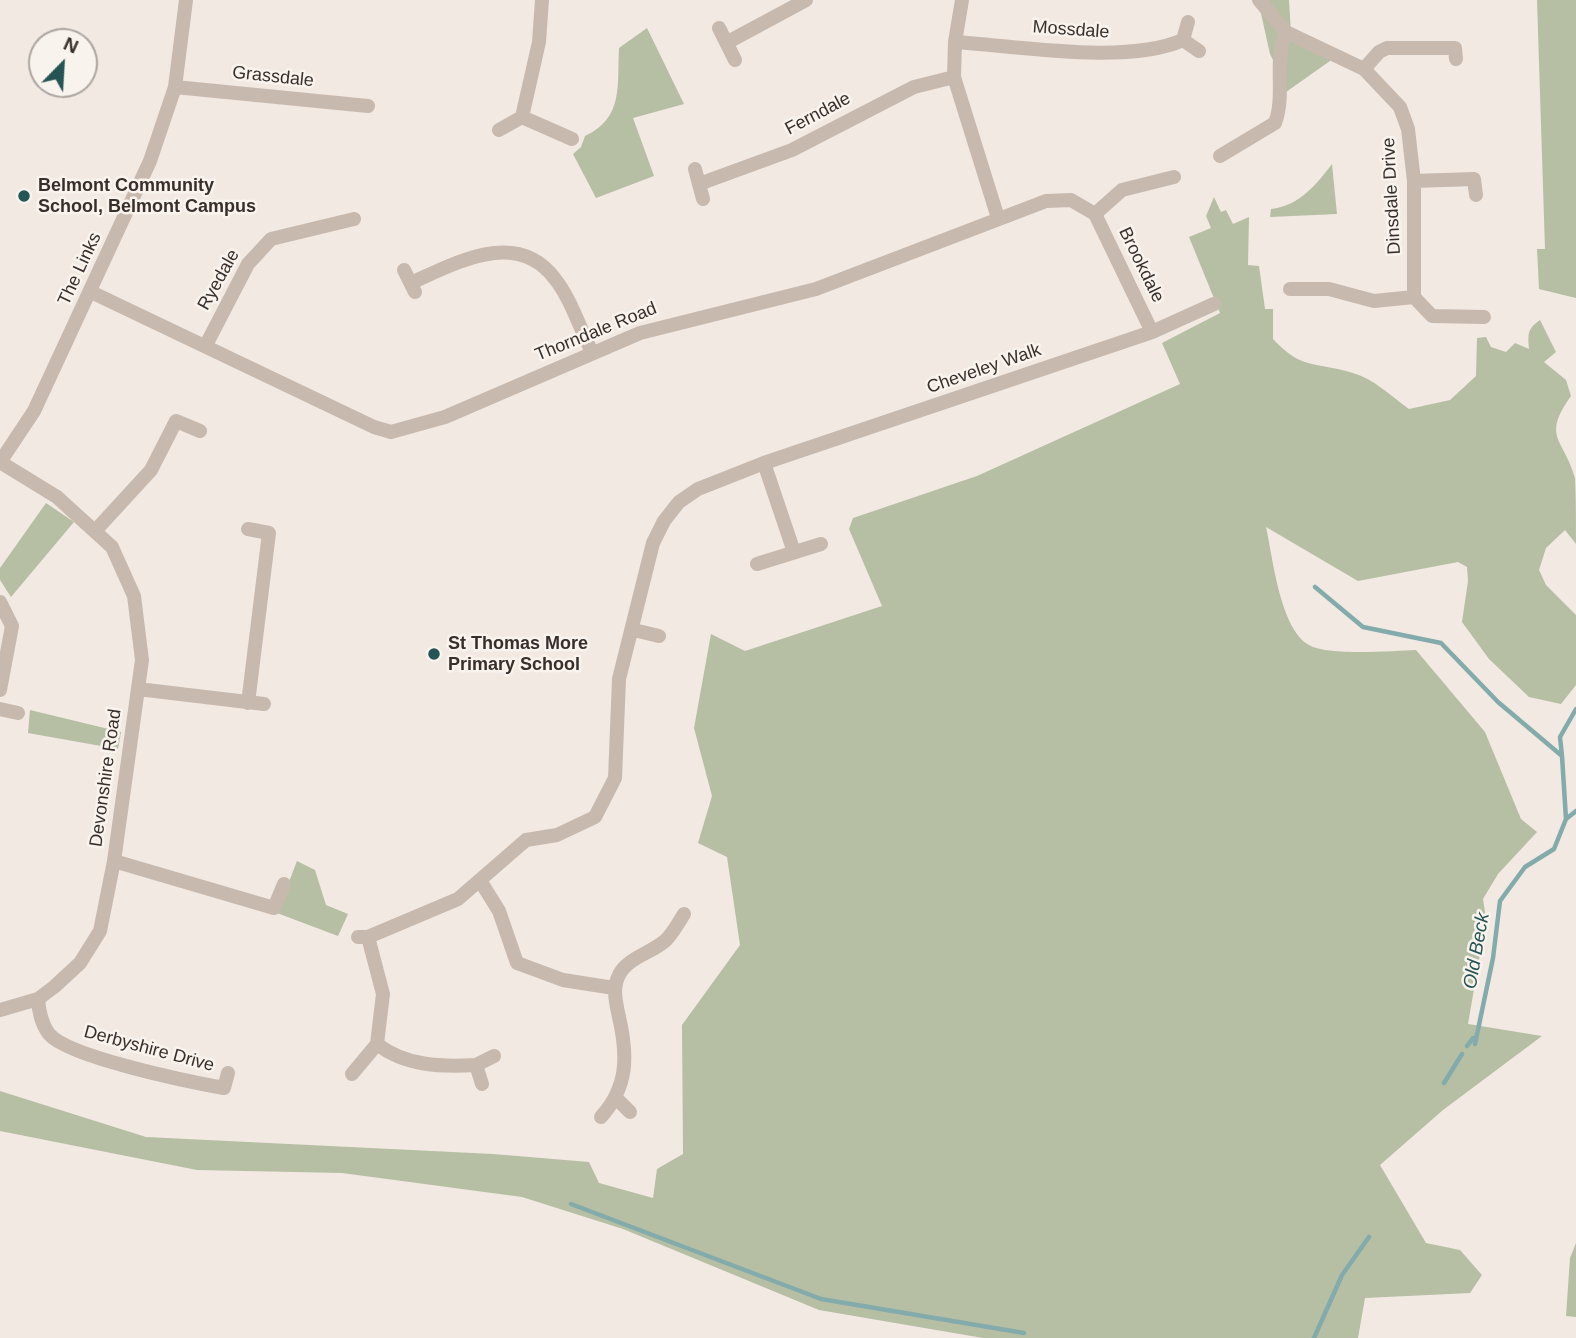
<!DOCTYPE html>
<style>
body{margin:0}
#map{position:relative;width:1576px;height:1338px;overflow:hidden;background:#f1e9e2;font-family:Helvetica,sans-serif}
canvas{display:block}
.north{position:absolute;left:28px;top:28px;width:70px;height:70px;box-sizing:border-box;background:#f9f3ee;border:2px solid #aca5a0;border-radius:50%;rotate:24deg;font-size:19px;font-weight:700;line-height:28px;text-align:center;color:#382f2c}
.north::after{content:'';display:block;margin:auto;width:24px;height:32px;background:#255455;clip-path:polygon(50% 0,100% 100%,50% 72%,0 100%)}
</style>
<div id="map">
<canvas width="1576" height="1338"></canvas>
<div class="north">N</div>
</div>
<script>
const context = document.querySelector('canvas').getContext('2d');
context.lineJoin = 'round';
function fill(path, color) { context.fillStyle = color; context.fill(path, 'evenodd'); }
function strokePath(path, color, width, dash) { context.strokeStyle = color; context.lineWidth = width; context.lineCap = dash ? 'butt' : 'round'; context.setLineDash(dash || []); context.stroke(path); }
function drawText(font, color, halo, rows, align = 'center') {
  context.font = font + ' Helvetica,sans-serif'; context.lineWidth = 5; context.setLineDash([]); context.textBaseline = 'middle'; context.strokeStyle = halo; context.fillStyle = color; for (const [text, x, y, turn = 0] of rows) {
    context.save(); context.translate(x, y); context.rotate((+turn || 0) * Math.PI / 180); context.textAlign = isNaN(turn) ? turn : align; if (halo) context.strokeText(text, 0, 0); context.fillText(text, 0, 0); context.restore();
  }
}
fill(new Path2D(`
 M1258,0H1289L1291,34L1337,56L1279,97L1278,70L1270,54Z
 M1537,0H1576V298L1539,289L1537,249H1545Z
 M647,28L684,104L633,118L654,176L596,198L573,154L581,147L585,136C624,118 617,85 619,48Z
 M1332,164L1337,214L1270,217L1271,209C1299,206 1316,185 1332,164Z
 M1214,197L1221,212L1226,210L1233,224L1249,217L1248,265L1259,266L1265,309H1273V339C1303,371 1315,361 1353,373C1374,379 1391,396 1409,409L1450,400L1476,376L1477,338L1486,337L1491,347L1506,352L1515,343L1529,349C1528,334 1527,329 1540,320L1556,352L1544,362L1566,380L1571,396C1541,438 1564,438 1575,478C1576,498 1576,524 1576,544L1565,530L1546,548L1539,570L1546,585L1576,615V685L1561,704L1529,697L1489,659L1462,622L1468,581L1467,567L1458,562L1358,581L1266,527C1273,558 1280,629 1309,645C1328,656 1392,651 1416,650L1485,732L1521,819L1537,832L1498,874L1483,899L1486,919L1468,1024L1542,1036L1443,1110L1380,1165L1426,1243L1460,1250L1482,1275L1470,1293L1365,1298L1358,1338H983L819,1310L623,1229L522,1197L342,1173L197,1170L0,1131V1091L146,1137L493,1154L589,1162L599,1183L653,1198L657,1169L683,1154L682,1025L740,945L727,857L698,843L712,796L694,728L711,634L745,651L882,606L849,529L853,518L977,476L1180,384L1162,343L1220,313L1189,237L1211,228L1206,216Z
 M46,503L74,522L11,597L0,580V568Z
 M30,710L121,732L118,749L28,733Z
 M297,861L315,870L326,905L348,914L338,936L277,913Z
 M1576,1243V1317L1566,1316L1570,1258Z`), '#b6bfa3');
strokePath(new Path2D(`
 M1315,587L1363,627L1441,643L1498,702L1562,756L1566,819
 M1562,756L1560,737L1576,709
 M1475,1044L1493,958L1500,901L1525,867L1554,849L1566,819L1576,811
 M1467,1046L1473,1038L1476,1040
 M1444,1083L1462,1054
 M571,1204L821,1299L1024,1333
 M1314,1338L1342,1275L1369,1237`), '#83abab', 4.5);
strokePath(new Path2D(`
 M962,0L955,42L954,77L998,218
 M1259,0L1286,32L1364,69L1400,107L1408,129L1414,181V297
 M1188,22L1183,40L1199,51
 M719,28L735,60
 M728,42L806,0
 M955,42C1018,46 1127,65 1183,40
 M1364,69L1379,52L1387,48H1455L1456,59
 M175,87L368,106
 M522,117L539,42L542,0
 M499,130L522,117L572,139
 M1220,156L1275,123C1286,94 1273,62 1286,32
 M695,169L703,199
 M1414,181L1474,179L1476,195
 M699,184L792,150L914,87L954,77
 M1095,214L1122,190L1174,177
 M404,270L415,292
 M411,283C456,263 517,228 555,279C571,299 580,329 592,352
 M1290,289H1329L1374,301L1414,297L1432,316L1484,317
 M91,292L374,427L391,432L445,417L640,333L816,289L1046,201L1071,200L1095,214L1152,332
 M206,345L248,264L271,239L354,219
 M0,462L57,497L112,547L134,596L142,660L114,861L100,931L80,963L54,987L38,999L0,1010
 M0,462L34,411L150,161L175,87L186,0
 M764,463L794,552
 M96,530L151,470L176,421L200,431
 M757,564L821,544
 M0,602L12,626L0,690
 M634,630L659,636
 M138,689L264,704
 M248,703L269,533L248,529
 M0,709L18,713
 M114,861L274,908L284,884
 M481,882L499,911L517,963L563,980L614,988
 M358,937H368L458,899L526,840L557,835L595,817L615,778L619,679L653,543L664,521L679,502L698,489L764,463L1152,332L1214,304
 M368,937L383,994L377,1044C405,1066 441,1067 476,1065
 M38,999C39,1012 41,1023 49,1034C68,1057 190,1082 224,1088L228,1073
 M352,1074L377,1044
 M482,1084L476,1065L494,1056
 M617,1099L630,1112
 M601,1117C628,1087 628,1056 619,1017C616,1003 612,988 619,975C628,957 652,953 666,940C673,933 679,922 684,914`), '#c8b9ae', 14);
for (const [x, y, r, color] of [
 [24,196,7,"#255455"],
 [434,654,7,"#255455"]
]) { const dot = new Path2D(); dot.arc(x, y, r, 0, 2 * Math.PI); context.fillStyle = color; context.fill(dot); strokePath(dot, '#f9f3ee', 2.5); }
drawText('18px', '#382f2c', '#f9f3ee', [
 ["Mossdale",1071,30,4],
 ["Grassdale",273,77,6],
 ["Ferndale",818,114,-28],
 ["Dinsdale Drive",1392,196,-93],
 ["Brookdale",1141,265,64],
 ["The Links",80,269,-65],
 ["Ryedale",219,280,-61],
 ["Thorndale Road",596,332,-22],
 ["Cheveley Walk",984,369,-19],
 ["Devonshire Road",106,778,-82],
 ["Derbyshire Drive",149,1049,15]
]);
drawText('bold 18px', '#382f2c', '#f9f3ee', [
 ["Belmont Community",38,186],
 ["School, Belmont Campus",38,207],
 ["St Thomas More",448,644],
 ["Primary School",448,665]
], 'left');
drawText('italic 19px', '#255455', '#f9f3ee', [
 ["Old Beck",1477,951,-80]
]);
</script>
